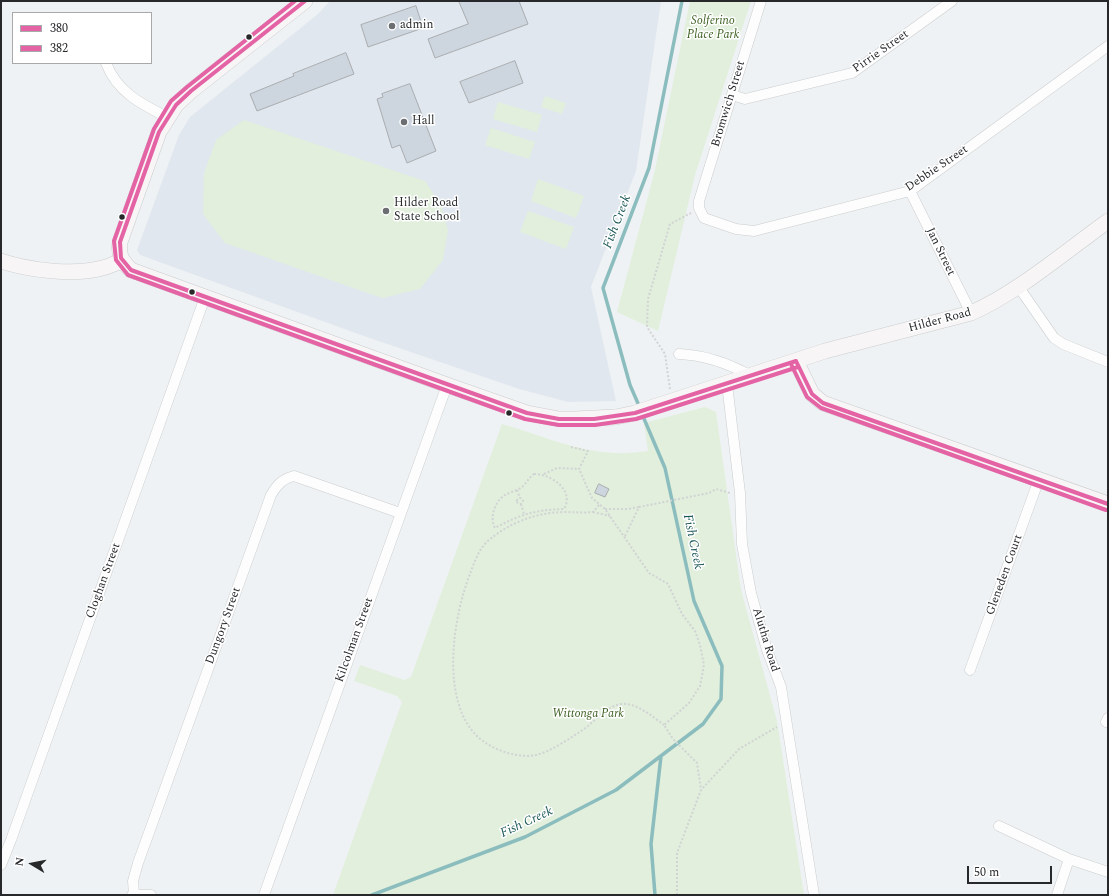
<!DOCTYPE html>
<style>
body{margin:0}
#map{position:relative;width:1109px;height:896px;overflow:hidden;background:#eff2f4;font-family:Spectral,serif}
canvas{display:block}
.frame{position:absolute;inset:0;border:2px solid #26282a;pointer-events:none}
.legend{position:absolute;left:12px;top:12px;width:140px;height:52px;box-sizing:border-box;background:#fff;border:1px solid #a8a9aa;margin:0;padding:5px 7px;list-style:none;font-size:12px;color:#26282a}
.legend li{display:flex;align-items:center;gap:8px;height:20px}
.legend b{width:20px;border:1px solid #a8a9aa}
.north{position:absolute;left:12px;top:844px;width:40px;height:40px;-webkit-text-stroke:3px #fff;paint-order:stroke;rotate:280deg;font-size:11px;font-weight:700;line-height:16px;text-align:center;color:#26282a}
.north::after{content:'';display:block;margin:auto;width:14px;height:18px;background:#26282a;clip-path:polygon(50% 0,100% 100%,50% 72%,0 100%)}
.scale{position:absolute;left:967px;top:866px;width:85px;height:18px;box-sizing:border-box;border:2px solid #26282a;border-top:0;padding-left:5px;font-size:12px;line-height:14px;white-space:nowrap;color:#26282a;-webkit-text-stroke:3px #fff;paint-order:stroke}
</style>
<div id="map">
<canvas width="1109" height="896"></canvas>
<div class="frame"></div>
<ul class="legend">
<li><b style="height:5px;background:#e463a4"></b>380</li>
<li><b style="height:5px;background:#e463a4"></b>382</li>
</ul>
<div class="north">N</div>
<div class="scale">50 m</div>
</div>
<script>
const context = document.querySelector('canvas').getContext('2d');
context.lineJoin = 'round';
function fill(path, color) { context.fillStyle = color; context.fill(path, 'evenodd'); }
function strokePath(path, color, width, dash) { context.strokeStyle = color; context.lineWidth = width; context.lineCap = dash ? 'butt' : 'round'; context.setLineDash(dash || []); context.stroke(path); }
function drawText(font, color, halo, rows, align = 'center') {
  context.font = font + ' Spectral,serif'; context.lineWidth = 3; context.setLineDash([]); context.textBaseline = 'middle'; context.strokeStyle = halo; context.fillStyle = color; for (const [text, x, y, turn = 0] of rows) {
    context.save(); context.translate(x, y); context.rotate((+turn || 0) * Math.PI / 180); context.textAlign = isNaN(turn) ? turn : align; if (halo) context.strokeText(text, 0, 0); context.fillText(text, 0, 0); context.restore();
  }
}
fill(new Path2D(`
 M330,1H661L636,171L591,287L616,401L568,402L519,389L361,335L140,255L137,250L179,135L190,117L318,14Z`), '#e0e7ef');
fill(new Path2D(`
 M690,1H751L695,175L658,331L617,312L654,174Z
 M545,96L566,103L562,114L541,107Z
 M498,102L542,115L537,132L493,119Z
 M244,120L425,181L441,205L448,230L443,260L420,289L382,298L225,243L203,214L204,173L216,140Z
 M491,128L535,142L529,159L485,145Z
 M538,179L584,196L576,218L531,201Z
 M528,211L574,227L566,249L520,232Z
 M705,407L716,412L741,590L777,721L804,895H333L402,702L397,696L354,681L360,665L404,680L411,677L502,424C537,434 578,452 615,453C626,454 637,452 648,451L644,423Z`), '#e1efdc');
strokePath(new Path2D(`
 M640,408L630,385L603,288L649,168L682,1
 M372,895L525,837L616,790L703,724L721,699L722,666L694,601L665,468L642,414
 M655,895L651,844L661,756`), '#8cbdbe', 3.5);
const building = new Path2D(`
 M459,1H519L528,24L435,58L428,39L468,24Z
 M416,6L423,28L368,47L361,25Z
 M346,53L354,74L257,111L250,94L294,76L293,74Z
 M515,61L523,83L469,103L460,82Z
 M410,84L436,151L407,163L400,145L392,148L377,99L383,97L382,94Z
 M599,484L609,489L605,497L595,493Z`);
fill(building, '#cdd6df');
strokePath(building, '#abadaf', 1);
const street = new Path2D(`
 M761,1L699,201V208L704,218L736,229L754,231L910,191L1108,46
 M106,63C117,92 141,104 167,117
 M732,95L745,99L852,73L952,1
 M910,191L971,313
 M1018,286L1054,338L1063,344L1108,362
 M679,354C704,355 728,363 751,376
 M727,384L740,493L742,544L751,593L767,650L781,687L814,895
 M970,670L1039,479
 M1106,722L1108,718
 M999,826L1069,859L1108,872
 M1,865L11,840L205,297
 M134,894L133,881L138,863L271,495C277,485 282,479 294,476L400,513
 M132,895H151
 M264,895L447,385
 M1057,895L1069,859`);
const secondary = new Path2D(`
 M305,1L191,91L176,105L159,132L120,242C118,256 122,261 131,270L447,385L527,413L559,419H575L616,417L635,413L825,351L971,313C1017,293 1066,251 1108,221
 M1,261C28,270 74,276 102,268C108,267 115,263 122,261
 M796,361L812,394L823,403L1108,504`);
strokePath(street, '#cacdce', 11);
strokePath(secondary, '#cacdce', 16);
strokePath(new Path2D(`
 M670,389L665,354L647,327L648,299L670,224L691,213
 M571,447L588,451L579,469L592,498L605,509L649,573L668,584L682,614L695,631L700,645L704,665L700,686L689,703L664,725L673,739L697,763L701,790
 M534,474C551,474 575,490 564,509C535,510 521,514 495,528C489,518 495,501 505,495C510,492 517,491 522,487C527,483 529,477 534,474Z
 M544,474L557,468L579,469
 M517,490L520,498
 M517 501a3 3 0 1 1 6 0a3 3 0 1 1-6 0Z
 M521,504L524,514
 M599,505L593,512C583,513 574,512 563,512C535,513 511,522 489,540C479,548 474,563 470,574C453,617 440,700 477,736C490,749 517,759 536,755C550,752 572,737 584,729C595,721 607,706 621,704C636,702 653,717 664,725
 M605,509H628L639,507
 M593,512L610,516
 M625,536L639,507L709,493L716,489L730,493
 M677,895V853L701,790L739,749L777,727`), '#d2d3d4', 2, [2, 2]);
strokePath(street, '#fdfdfd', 10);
strokePath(secondary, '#f8f5f6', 15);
strokePath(new Path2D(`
 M305,1L191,91L176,105L159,132L120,242L121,258L131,270L527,413L559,419H594L635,413L796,361
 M796,361L812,394L823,403L1108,504`), '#e463a4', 4);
strokePath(new Path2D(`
 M295,1L187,87L171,101L154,129L114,241L116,260L128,275L525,419L559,425H595L636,419L798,367
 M791,364L807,397L821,408L1106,510`), '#e463a4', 4);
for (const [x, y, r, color] of [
 [392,26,4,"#6c6f71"],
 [249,37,3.5,"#26282a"],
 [404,122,4,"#6c6f71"],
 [386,211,4,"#6c6f71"],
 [122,217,3.5,"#26282a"],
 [192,292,3.5,"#26282a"],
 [509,413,3.5,"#26282a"]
]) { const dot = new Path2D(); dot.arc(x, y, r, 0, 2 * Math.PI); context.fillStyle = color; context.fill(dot); strokePath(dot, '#fff', 1.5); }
drawText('italic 12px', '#3c6021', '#fff', [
 ["Solferino",713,22],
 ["Place Park",713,36],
 ["Wittonga Park",588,715]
]);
drawText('12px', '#26282a', '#fff', [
 ["admin",400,26],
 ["Hall",412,122],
 ["Hilder Road",394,204],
 ["State School",394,218]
], 'left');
drawText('12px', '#26282a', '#fff', [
 ["Pirrie Street",881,52,-35],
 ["Bromwich Street",729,104,-73],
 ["Debbie Street",937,169,-34],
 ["Jan Street",940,252,64],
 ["Hilder Road",940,321,-15],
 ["Gleneden Court",1005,575,-70],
 ["Cloghan Street",104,581,-70],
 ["Dungory Street",224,626,-70],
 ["Kilcolman Street",355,640,-70],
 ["Alutha Road",765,640,73]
]);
drawText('italic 13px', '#1b5758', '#fff', [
 ["Fish Creek",618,222,-69],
 ["Fish Creek",692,542,78],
 ["Fish Creek",527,823,-25]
]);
</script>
